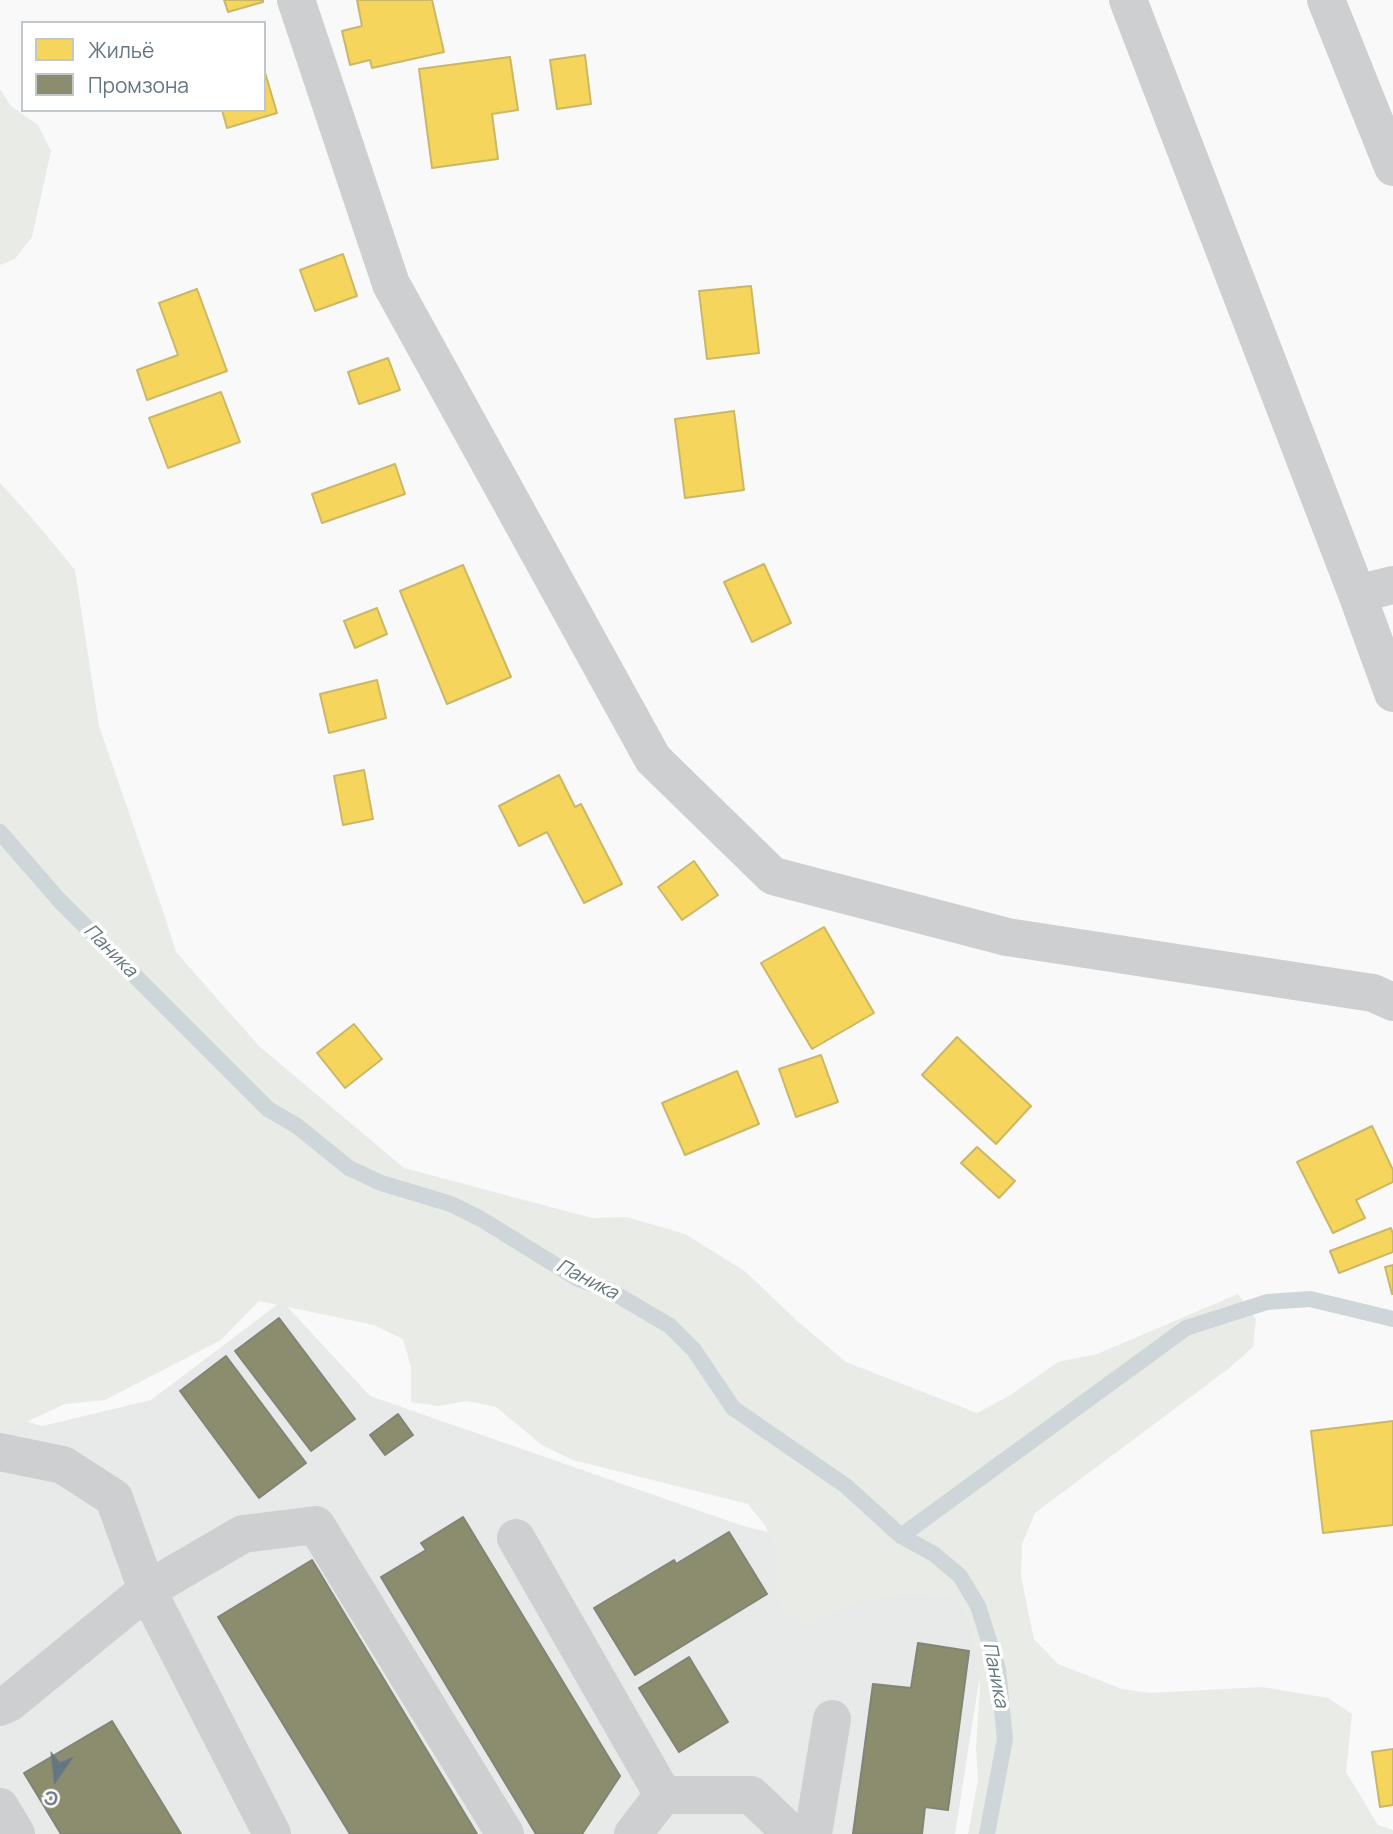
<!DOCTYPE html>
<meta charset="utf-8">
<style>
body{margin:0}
#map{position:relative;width:1393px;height:1834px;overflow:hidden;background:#f9f9f9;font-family:Manrope,sans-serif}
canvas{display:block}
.legend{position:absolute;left:21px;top:21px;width:245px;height:91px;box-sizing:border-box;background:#fff;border:2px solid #c1c8cd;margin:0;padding:9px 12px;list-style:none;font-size:21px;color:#657683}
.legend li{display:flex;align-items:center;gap:14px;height:35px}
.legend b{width:35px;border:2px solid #c1c8cd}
.north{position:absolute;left:21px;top:1743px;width:70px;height:70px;-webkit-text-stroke:5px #fff;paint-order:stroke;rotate:194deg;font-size:19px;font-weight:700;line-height:28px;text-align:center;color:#657683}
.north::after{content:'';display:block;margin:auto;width:24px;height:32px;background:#657683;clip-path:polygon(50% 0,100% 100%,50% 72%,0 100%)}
</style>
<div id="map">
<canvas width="1393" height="1834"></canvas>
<ul class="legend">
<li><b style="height:19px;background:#f6d55c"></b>Жильё</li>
<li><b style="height:19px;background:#8c8c6e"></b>Промзона</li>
</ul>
<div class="north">С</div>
</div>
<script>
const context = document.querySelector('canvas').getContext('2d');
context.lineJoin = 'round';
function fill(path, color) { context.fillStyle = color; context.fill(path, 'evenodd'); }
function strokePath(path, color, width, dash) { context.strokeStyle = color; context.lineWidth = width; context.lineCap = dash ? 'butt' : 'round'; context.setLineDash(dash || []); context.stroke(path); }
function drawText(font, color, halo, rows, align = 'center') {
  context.font = font + ' Manrope,sans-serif'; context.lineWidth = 7; context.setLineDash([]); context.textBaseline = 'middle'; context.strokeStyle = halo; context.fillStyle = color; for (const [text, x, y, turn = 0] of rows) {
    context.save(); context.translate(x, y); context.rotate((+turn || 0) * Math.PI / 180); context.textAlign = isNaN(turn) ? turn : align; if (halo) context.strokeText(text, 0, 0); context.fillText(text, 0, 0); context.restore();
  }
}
fill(new Path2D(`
 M282,1301L370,1396L743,1526L994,1586L955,1834H0V1414L42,1426L151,1400Z`), '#e8e9e9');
fill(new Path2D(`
 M0,89L11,106L38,125L51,151L32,237L15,259L0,265Z
 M0,483L32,518L75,570L99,726L165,917L176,952L259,1046L404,1168L592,1218L627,1217L685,1234L746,1272L796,1320L846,1362L977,1413L1009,1396L1058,1362L1097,1354L1238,1294L1256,1319L1253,1347L1228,1369L1035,1513L1022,1544L1021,1577L1034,1639L1058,1664L1122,1689L1150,1693L1262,1687L1328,1698L1352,1714L1346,1772L1378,1825L1393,1830V1834H968L978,1780L976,1748L980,1684L969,1623L955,1598C917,1594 876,1594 841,1609C831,1613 821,1619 812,1625L783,1613L775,1585L776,1555L766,1527L748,1504L573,1460L542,1445L496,1407L467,1401L438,1406L411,1402V1367L403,1339L374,1325L259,1301L221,1340L105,1400L65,1404L0,1434Z`), '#e8ebe6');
const homes = new Path2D(`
 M224,0H263V2L228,12Z
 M357,0H432L444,52L372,68L370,60L350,65L342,31L362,26Z
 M585,55L591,104L557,109L550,60Z
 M510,57L518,110L492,114L498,159L432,168L419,69Z
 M264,69L277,113L227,128L222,110H264Z
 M343,254L357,296L315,311L300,270Z
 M751,286L759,353L707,359L699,291Z
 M197,289L227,371L147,400L137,370L178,355L159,303Z
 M388,358L400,390L359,404L348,372Z
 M221,392L240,442L168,468L149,418Z
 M734,411L744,490L685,498L675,419Z
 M395,464L405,494L322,523L312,494Z
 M764,564L791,623L752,642L724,582Z
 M463,565L511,677L447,704L400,591Z
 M377,608L387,634L355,648L344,621Z
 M377,680L386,718L329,733L320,694Z
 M364,770L373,819L343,825L334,776Z
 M559,775L575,807L581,804L622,884L584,903L547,832L519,846L499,806Z
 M694,861L718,895L682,920L658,887Z
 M824,927L874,1013L812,1049L761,963Z
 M354,1024L382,1059L345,1088L317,1053Z
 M957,1037L1031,1106L996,1144L922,1075Z
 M821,1055L838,1102L796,1117L779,1069Z
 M737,1071L759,1124L685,1155L662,1103Z
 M1372,1126L1393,1170V1182L1356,1200L1365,1218L1333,1233L1297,1162Z
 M977,1147L1015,1181L999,1198L961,1163Z
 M1391,1228L1393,1234V1252L1339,1273L1330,1251Z
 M1393,1265V1294H1392L1385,1267Z
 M1393,1421V1525L1323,1533L1311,1431Z
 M1393,1749V1805L1380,1807L1372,1752Z`);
fill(homes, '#f6d55c');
strokePath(homes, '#cab868', 2);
const industry = new Path2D(`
 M279,1318L355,1419L311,1451L235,1351Z
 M226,1356L306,1463L259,1498L180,1391Z
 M398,1414L413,1435L385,1455L370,1435Z
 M463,1517L620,1776L582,1834H536L381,1577L426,1550L421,1543Z
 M729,1532L767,1594L635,1675L594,1608L674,1560L676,1564Z
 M312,1560L477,1834H350L218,1617Z
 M918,1643L969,1651L948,1810L925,1807L922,1834H853L873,1684L911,1688Z
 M689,1657L728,1722L679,1752L639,1688Z
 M112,1721L181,1834H61L24,1773Z`);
fill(industry, '#8c8c6e');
strokePath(industry, '#808574', 2);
strokePath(new Path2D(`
 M0,832L59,900L268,1109L297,1126L349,1168L381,1183L451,1204L481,1219L578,1279L609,1290L670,1326L694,1350L733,1408L846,1486L901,1536L934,1554L960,1576L978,1606L998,1669L1005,1739L987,1834
 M901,1536L1186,1328L1267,1302L1310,1299L1393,1319`), '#ced6d9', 16);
strokePath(new Path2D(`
 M296,0L391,284L653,759L773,876L1007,937L1373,993L1393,1002
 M1128,0L1357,594L1393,693
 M1326,0L1393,167
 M1357,594L1393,585
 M0,1452L63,1465L114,1498L147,1590L272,1834
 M516,1538L663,1795L633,1834
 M0,1707L9,1703L147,1590L243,1534L316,1525L505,1834
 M663,1795H751L792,1834
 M0,1807L16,1834
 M813,1834L832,1719`), '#cecfd0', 38);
drawText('italic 19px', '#60757c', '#fff', [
 ["Паника",110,951,45],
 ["Паника",587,1280,27],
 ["Паника",995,1675,79]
]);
</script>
